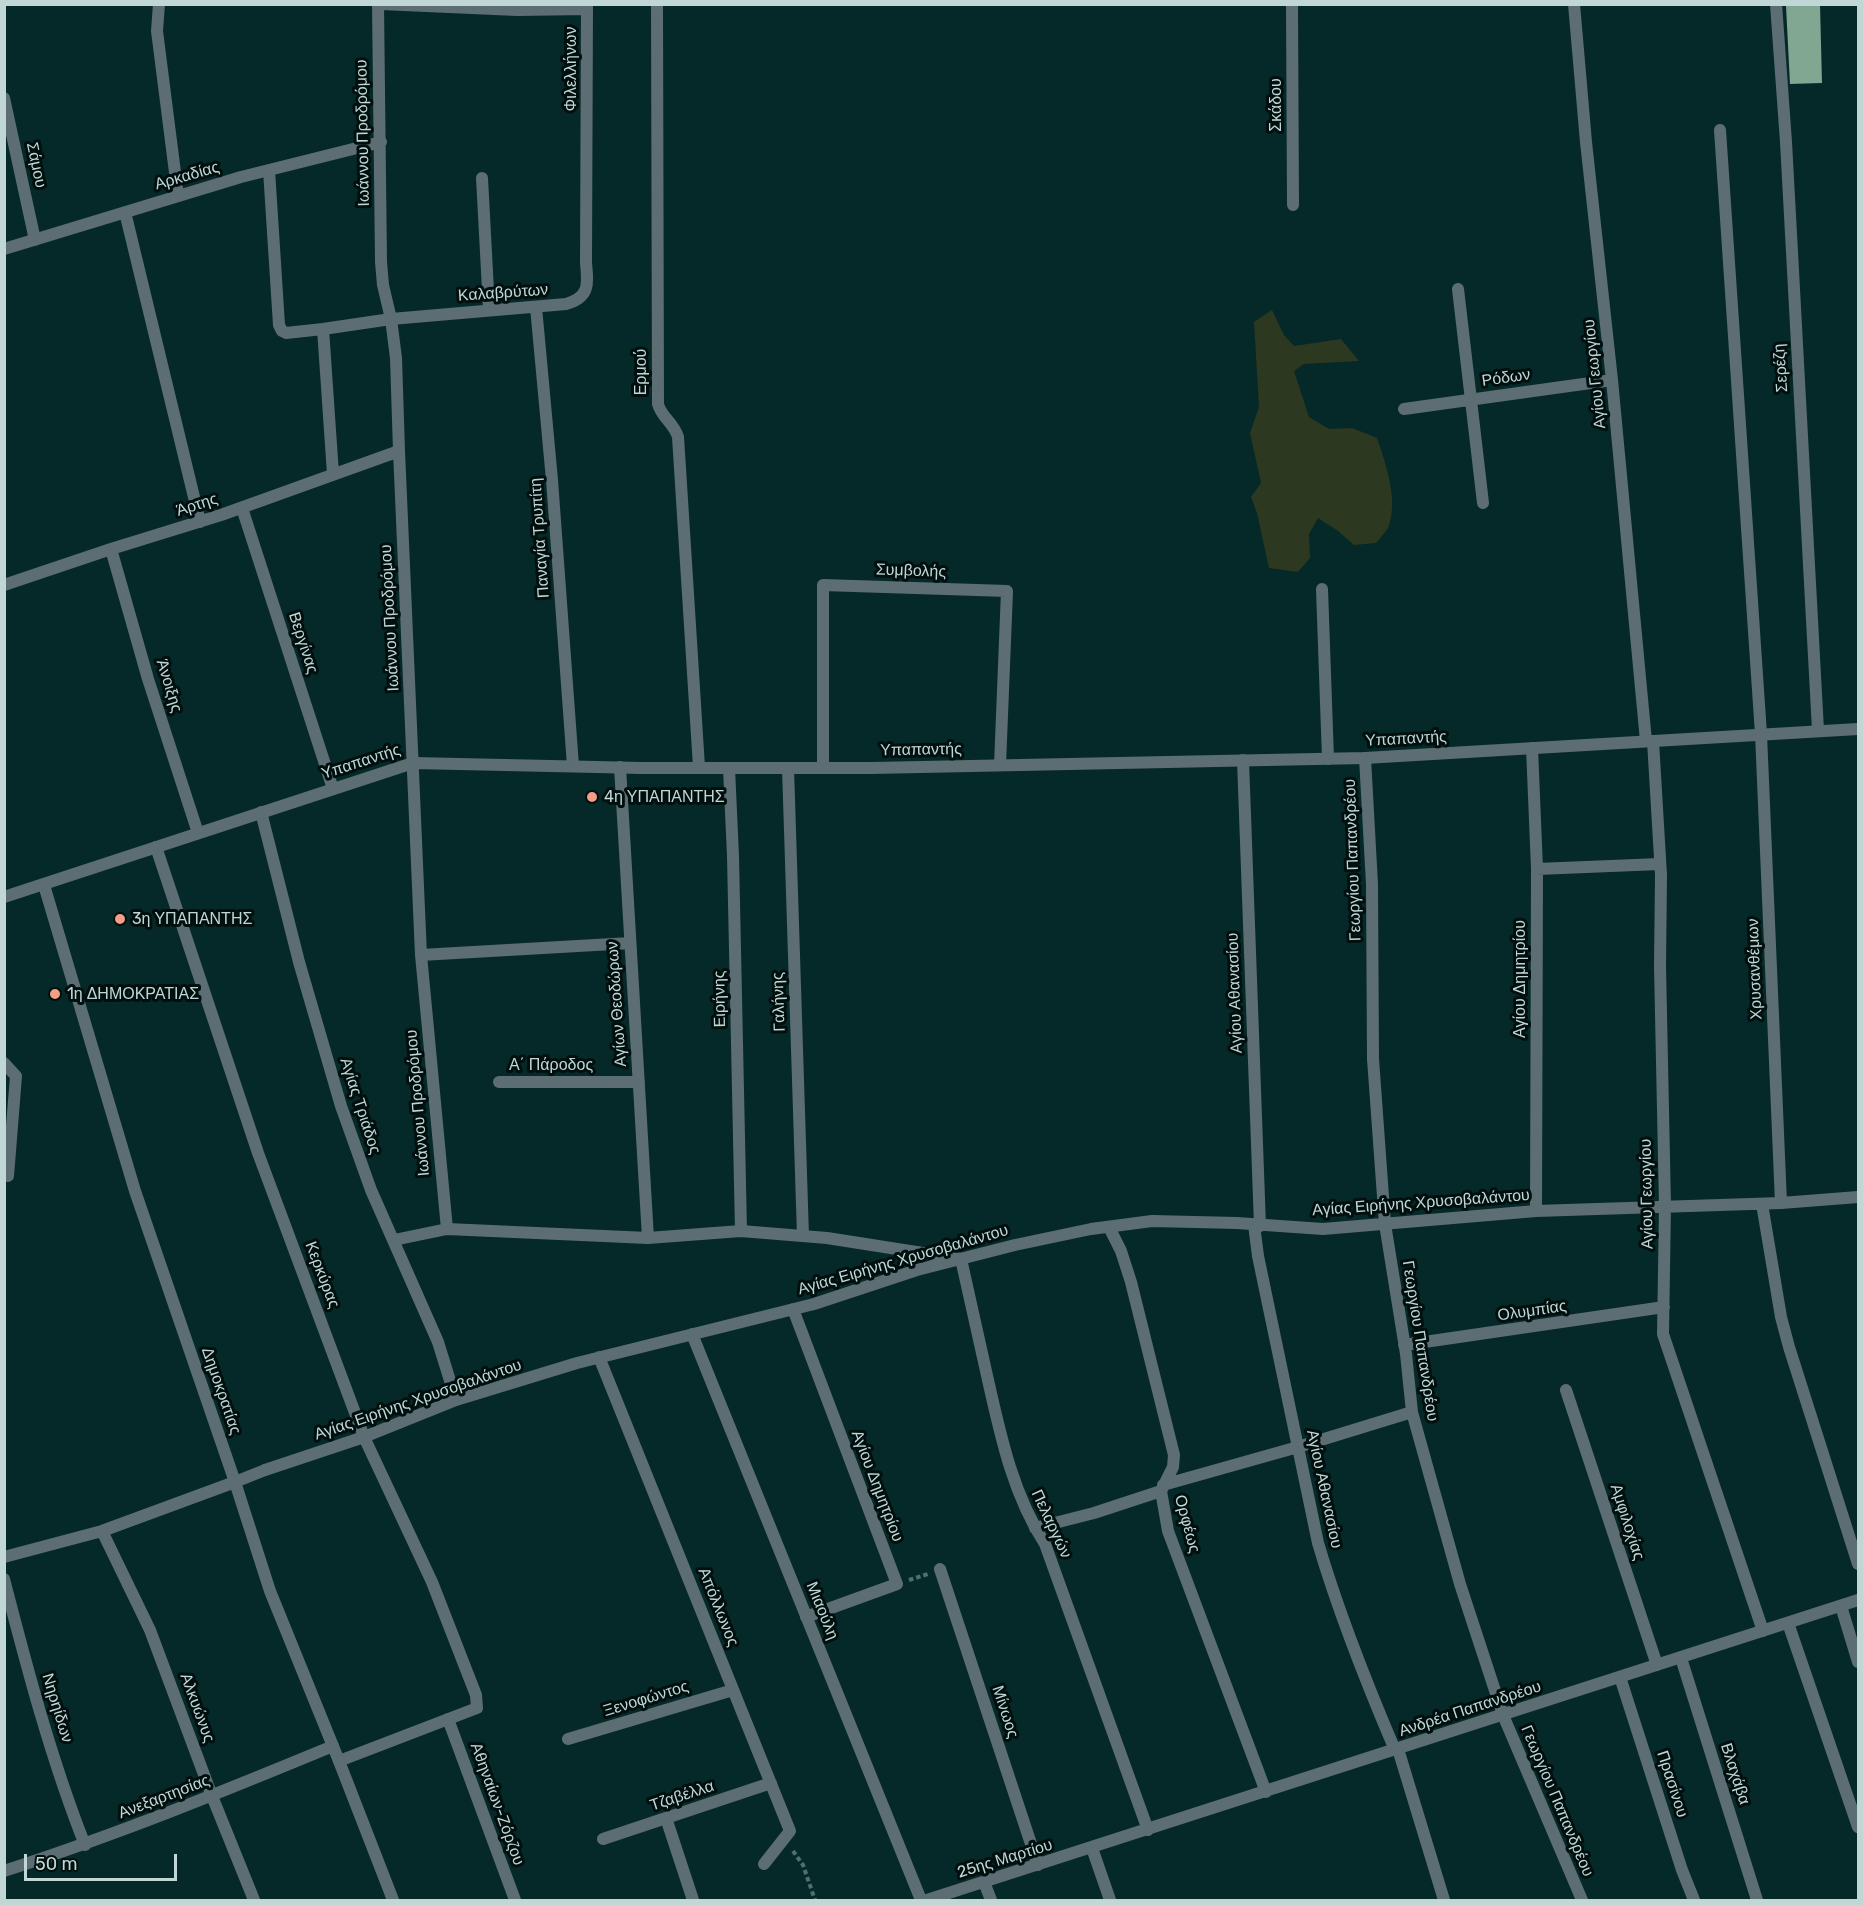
<!DOCTYPE html>
<meta charset="utf-8">
<style>
body{margin:0}
#map{position:relative;width:1863px;height:1905px;overflow:hidden;background:#052928;font-family:Rubik,sans-serif}
canvas{display:block}
.frame{position:absolute;inset:0;border:6px solid #c0d7d5;pointer-events:none}
.scale{position:absolute;left:24px;top:1854px;width:153px;height:27px;box-sizing:border-box;border:3px solid #c0d7d5;border-top:0;padding-left:8px;font-size:18px;line-height:21px;white-space:nowrap;color:#c0d7d5;-webkit-text-stroke:4px #01100f;paint-order:stroke}
</style>
<div id="map">
<canvas width="1863" height="1905"></canvas>
<div class="frame"></div>
<div class="scale">50 m</div>
</div>
<script>
const context = document.querySelector('canvas').getContext('2d');
context.lineJoin = 'round';
function fill(path, color) { context.fillStyle = color; context.fill(path, 'evenodd'); }
function strokePath(path, color, width, dash) { context.strokeStyle = color; context.lineWidth = width; context.lineCap = dash ? 'butt' : 'round'; context.setLineDash(dash || []); context.stroke(path); }
function drawText(font, color, halo, rows, align = 'center') {
  context.font = font + ' Rubik,sans-serif'; context.lineWidth = 6; context.setLineDash([]); context.textBaseline = 'middle'; context.strokeStyle = halo; context.fillStyle = color; for (const [text, x, y, turn = 0] of rows) {
    context.save(); context.translate(x, y); context.rotate((+turn || 0) * Math.PI / 180); context.textAlign = isNaN(turn) ? turn : align; if (halo) context.strokeText(text, 0, 0); context.fillText(text, 0, 0); context.restore();
  }
}
fill(new Path2D(`
 M1272,310L1284,335L1294,346L1341,339L1359,361L1304,364L1294,371L1309,417L1329,429L1352,428L1377,438C1386,465 1399,500 1388,528C1385,533 1380,538 1376,543L1354,545L1338,531L1318,518L1309,534L1310,558L1298,572L1269,568L1257,513L1251,497L1261,483L1250,433L1259,407L1254,322Z`), '#2c381f');
fill(new Path2D(`
 M1820,5L1822,83L1790,84L1786,6Z`), '#81a692');
strokePath(new Path2D(`
 M909,1580L928,1574
 M793,1851L803,1865L815,1900`), '#506f6d', 4, [4.5, 3]);
strokePath(new Path2D(`
 M159,4L157,31L178,196
 M378,4L381,262L383,285L391,319L396,358L399,451L421,955L447,1229
 M381,4L517,10L587,9
 M657,4L658,404C661,417 674,423 678,437L699,767
 M1292,4L1293,205
 M1574,4L1586,142L1612,380L1646,741
 M1776,4L1786,142L1818,730
 M4,98L35,240
 M1720,130L1761,734L1781,1203
 M269,170L279,325L282,331L286,333L323,329L333,474
 M482,178L489,309
 M125,212L200,522
 M4,249L241,177L381,142
 M1458,289L1483,503
 M536,307L552,480L573,766
 M323,329L391,319L566,304C590,297 588,284 586,263L587,4
 M1404,409L1612,380
 M242,508L333,789
 M111,549L148,679L198,833
 M4,585L111,549L221,515L399,451
 M1322,589L1328,759
 M1653,741L1661,875L1660,966L1665,1206L1663,1334L1763,1631
 M1532,748L1537,869L1536,1211
 M1365,758L1372,884L1373,1059L1385,1224L1406,1354L1412,1412L1460,1584L1503,1715L1582,1900
 M1243,760L1260,1226
 M620,767L648,1238
 M729,768L733,856L741,1231
 M788,768L803,1236
 M823,768V585L1007,591L1000,765
 M261,812L299,962L341,1106L371,1190L438,1342L456,1400
 M156,847L258,1153L364,1437L432,1582L476,1695L477,1708L339,1761
 M1537,869L1660,864
 M421,955L630,943
 M4,1063L16,1076L8,1176
 M499,1082H639
 M1762,1204L1781,1317L1789,1347L1858,1564
 M1254,1225L1258,1256L1318,1543C1339,1614 1366,1682 1395,1750
 M1109,1227L1121,1251L1131,1282L1174,1455L1173,1467L1161,1491L1168,1531L1266,1792
 M394,1240L447,1229L648,1238L741,1231L827,1238L961,1259C970,1299 979,1340 988,1380C1001,1438 1013,1494 1045,1544L1148,1830
 M793,1309L897,1584L806,1617
 M692,1334L921,1900
 M1404,1345L1664,1307
 M599,1357L790,1831L764,1864
 M1566,1390L1657,1665
 M265,1470L364,1437L456,1400L577,1363L814,1304L917,1270L1015,1245L1091,1229L1152,1221L1237,1223L1323,1229L1536,1211L1781,1203L1858,1197
 M1163,1485L1298,1447L1412,1412
 M1035,1528L1094,1513L1161,1491
 M102,1531L150,1630L212,1796L254,1900
 M4,1557L102,1531L235,1482
 M940,1569L1038,1865
 M4,1579C27,1668 51,1759 85,1845
 M1841,1606L1858,1662
 M1788,1623L1858,1827
 M1681,1658L1757,1900
 M1620,1677L1682,1870L1694,1900
 M448,1719L515,1900
 M568,1739L733,1690
 M1398,1749L1444,1900
 M666,1818L693,1900
 M603,1839L771,1783
 M1092,1848L1110,1900
 M4,1871C116,1835 224,1791 333,1746
 M984,1882L991,1900
 M927,1900L1858,1600`), '#5d6d74', 12);
strokePath(new Path2D(`
 M44,885L135,1191L235,1482L270,1591L339,1761L393,1900
 M4,897L413,763L642,768H872L1365,758L1858,729
 M235,1482L265,1470`), '#5d6d74', 12);
for (const [x, y, r, color] of [
 [592,797,6,"#f49e88"],
 [120,919,6,"#f49e88"],
 [55,994,6,"#f49e88"]
]) { const dot = new Path2D(); dot.arc(x, y, r, 0, 2 * Math.PI); context.fillStyle = color; context.fill(dot); strokePath(dot, '#01100f', 2); }
drawText('16px', '#c0d7d5', '#01100f', [
 ["Φιλελλήνων",571,69,-90],
 ["Σκάδου",1276,105,-90],
 ["Ιωάννου Προδρόμου",363,133,-91],
 ["Σάμου",36,165,78],
 ["Αρκαδίας",187,176,-16],
 ["Καλαβρύτων",503,293,-4],
 ["Σερέζη",1781,368,-94],
 ["Ερμού",641,372,-90],
 ["Αγίου Γεωργίου",1595,374,-96],
 ["Ρόδων",1506,378,-8],
 ["Άρτης",197,505,-18],
 ["Παναγία Τρυπίτη",540,538,-94],
 ["Συμβολής",911,571,2],
 ["Ιωάννου Προδρόμου",390,618,-93],
 ["Βεργίνας",303,643,72],
 ["Άνοιξης",169,686,73],
 ["Υπαπαντής",1406,739,-3],
 ["Υπαπαντής",921,750,-1],
 ["Υπαπαντής",361,762,-18],
 ["Γεωργίου Παπανδρέου",1353,860,-92],
 ["Χρυσανθέμων",1755,969,-92],
 ["Αγίου Δημητρίου",1520,979,-90],
 ["Αγίου Αθανασίου",1235,993,-92],
 ["Ειρήνης",720,999,-91],
 ["Γαλήνης",779,1002,-92],
 ["Αγίων Θεοδώρων",617,1004,-94],
 ["Α΄ Πάροδος",551,1065],
 ["Ιωάννου Προδρόμου",418,1103,-95],
 ["Αγίας Τριάδος",360,1106,72],
 ["Αγίου Γεωργίου",1647,1194,-91],
 ["Αγίας Ειρήνης Χρυσοβαλάντου",1421,1203,-4],
 ["Αγίας Ειρήνης Χρυσοβαλάντου",903,1260,-16],
 ["Κερκύρας",322,1275,69],
 ["Ολυμπίας",1532,1311,-8],
 ["Γεωργίου Παπανδρέου",1420,1341,81],
 ["Δημοκρατίας",221,1391,71],
 ["Αγίας Ειρήνης Χρυσοβαλάντου",418,1400,-19],
 ["Αγίου Δημητρίου",877,1486,69],
 ["Αγίου Αθανασίου",1324,1489,78],
 ["Αμφιλοχίας",1627,1522,72],
 ["Πελαργών",1051,1524,65],
 ["Ορφέως",1187,1524,75],
 ["Απόλλωνος",718,1607,68],
 ["Μιαούλη",822,1611,68],
 ["Ξενοφώντος",646,1699,-17],
 ["Νηρηίδων",57,1708,73],
 ["Αλκυώνυς",197,1708,70],
 ["Ανδρέα Παπανδρέου",1470,1709,-18],
 ["Μίνωος",1005,1712,72],
 ["Βλαχάβα",1735,1774,72],
 ["Πρασίνου",1672,1784,72],
 ["Τζαβέλλα",682,1796,-18],
 ["Ανεξαρτησίας",164,1797,-21],
 ["Γεωργίου Παπανδρέου",1557,1801,67],
 ["Αθηναίων-Ζόρζου",497,1804,70],
 ["25ης Μαρτίου",1005,1859,-17]
]);
drawText('16px', '#c0d7d5', '#01100f', [
 ["4η ΥΠΑΠΑΝΤΗΣ",604,797],
 ["3η ΥΠΑΠΑΝΤΗΣ",132,919],
 ["1η ΔΗΜΟΚΡΑΤΙΑΣ",67,994]
], 'left');
</script>
